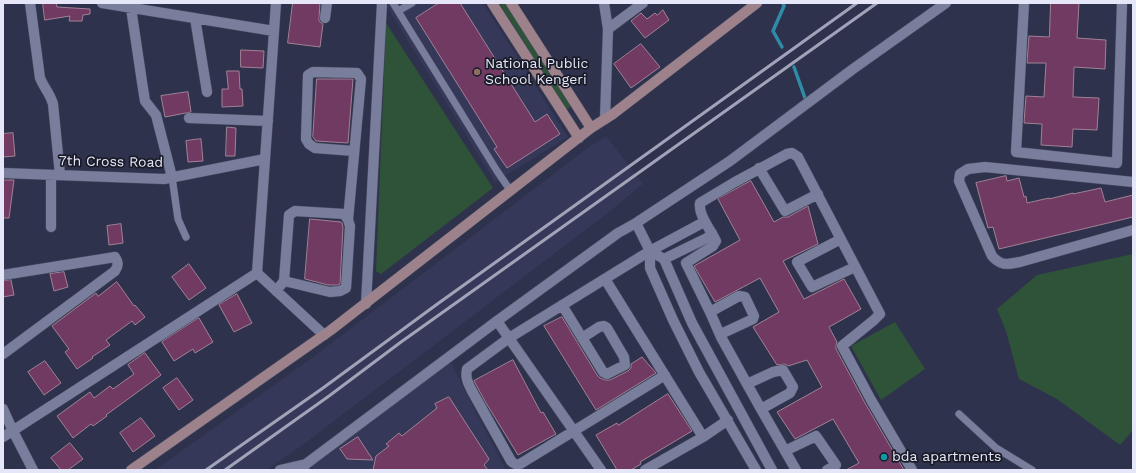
<!DOCTYPE html>
<style>
body{margin:0}
#map{position:relative;width:1136px;height:473px;overflow:hidden;background:#2f324c;font-family:"Work Sans",sans-serif}
canvas{display:block}
.frame{position:absolute;inset:0;border:4px solid #e5e7f9;pointer-events:none}
</style>
<div id="map">
<canvas width="1136" height="473"></canvas>
<div class="frame"></div>
</div>
<script>
const context = document.querySelector('canvas').getContext('2d');
context.lineJoin = 'round';
function fill(path, color) { context.fillStyle = color; context.fill(path, 'evenodd'); }
function strokePath(path, color, width, dash) { context.strokeStyle = color; context.lineWidth = width; context.lineCap = dash ? 'butt' : 'round'; context.setLineDash(dash || []); context.stroke(path); }
function drawText(font, color, halo, rows, align = 'center') {
  context.font = font + ' "Work Sans",sans-serif'; context.lineWidth = 3.5; context.setLineDash([]); context.textBaseline = 'middle'; context.strokeStyle = halo; context.fillStyle = color; for (const [text, x, y, turn = 0] of rows) {
    context.save(); context.translate(x, y); context.rotate((+turn || 0) * Math.PI / 180); context.textAlign = isNaN(turn) ? turn : align; if (halo) context.strokeText(text, 0, 0); context.fillText(text, 0, 0); context.restore();
  }
}
fill(new Path2D(`
 M388,3H483L568,137L495,182L387,7Z
 M606,136L643,184L604,216L304,444L266,470H155L312,358L589,147Z
 M451,363L506,470H325L297,466Z`), '#353859');
fill(new Path2D(`
 M499,3H506L571,106L566,110Z
 M386,23L493,188L381,274L376,271Z
 M1133,254V430L1120,445L1057,399L1019,379L1006,331L997,309L1037,275Z
 M895,322L925,369L881,400L851,346Z`), '#2e5339');
strokePath(new Path2D(`
 M782,47L773,31L784,6L783,3
 M794,67L805,98`), '#2e8ca7', 3.5);
const building = new Path2D(`
 M43,3H56L57,7L90,9V14L83,15L82,21H69L70,16L45,20Z
 M293,3H320L319,18V21L323,24L320,47L288,43Z
 M439,3H460L535,122L547,114L560,134L507,168L494,149L497,147L416,18Z
 M1051,3H1079L1077,38L1106,40L1105,69L1074,67L1073,97L1099,98L1097,130L1073,129L1072,147L1041,145L1042,124L1024,123L1026,96L1044,97L1046,63H1027L1029,36L1049,37Z
 M663,10L669,20L645,38L631,21L641,13L647,19L655,13L657,15Z
 M641,44L660,67L631,88L614,64Z
 M241,50L264,51L263,68L241,67Z
 M227,71H239L240,89H242L243,106L222,107V89H228Z
 M317,79H353L348,143L316,141L313,137Z
 M188,92L191,112L165,117L161,96Z
 M227,127L236,128L235,156H226Z
 M13,133L15,156L3,157V134Z
 M201,139L203,161L188,162L186,141Z
 M1006,176L1007,181L1019,178L1024,197L1026,196L1027,203L1049,198V199L1073,193V194L1101,188L1105,202L1133,195V217L999,249L993,227L988,228L976,183Z
 M3,180H14L9,218H3Z
 M751,181L774,222L783,217H788L808,206L818,244L783,261L804,299L844,279L861,309L829,327L837,342L836,346V349L865,403L904,470H846L859,463L833,419L795,439L777,412L822,387L807,360L788,366L785,364L777,365L753,327L779,312L760,278L715,302L694,266L740,240L718,199Z
 M310,219L341,222L342,223L343,227L340,284L338,285H328L305,279Z
 M121,224L123,243L109,245L107,226Z
 M189,264L206,288L189,300L172,277Z
 M64,272L68,287L54,291L50,274Z
 M11,280L14,295L3,297V281Z
 M117,282L134,306L135,305L145,317L135,325L132,321L106,340L110,345L92,357L93,358L77,369L65,352L69,349L52,326L96,293L98,296Z
 M237,294L252,323L234,332L219,305Z
 M562,317L597,375L600,378L605,380H610L628,371L631,368V364L642,357L656,373L596,410L544,326Z
 M199,318L213,342L195,353L193,349L174,361L162,342Z
 M145,353L161,375L106,415L107,416L93,426L91,424L73,438L57,416L90,392L94,398L110,386L113,389L134,374L128,365Z
 M513,360L541,413L543,412L556,434L518,455L486,403L474,381Z
 M45,361L61,383L44,395L28,372Z
 M177,378L193,400L179,410L163,388Z
 M668,394L692,431L640,462L641,464L631,470H617L596,435L617,423L618,425Z
 M449,397L489,459L484,465L488,470H373L376,456L389,446L386,444L399,433L402,436L437,408L435,404Z
 M141,418L155,436L133,452L120,433Z
 M358,437L367,451L373,460L347,459L340,449Z
 M70,443L83,459L68,470H61L51,458Z`);
fill(building, '#713a62');
strokePath(building, '#a08296', 1);
const lane = new Path2D(`
 M393,3L497,171L510,190
 M398,11L412,3
 M172,177L178,219L186,237
 M959,414L996,448L1032,470`);
const street = new Path2D(`
 M30,3L40,78C44,88 50,93 53,104L60,175
 M102,3L274,31
 M604,3L608,29L605,119
 M1024,3L1016,152L1117,163L1122,3
 M131,8L142,82L145,101L156,115L172,177
 M195,18L207,92
 M325,18L327,3
 M608,29L643,3
 M189,118L268,121
 M759,168L785,211L818,194
 M3,173L164,179L265,159
 M1133,182L985,167L968,169L960,174L959,181L992,256C1002,267 1008,264 1020,262L1133,230
 M348,220L361,79L357,73L313,72L308,75L306,139L309,144L315,148L354,151
 M636,223L650,251V268L673,320L699,372L756,470
 M51,227V175
 M841,239L797,262L812,287L855,267
 M650,251L664,259L692,323L772,470
 M664,259L707,238L712,233
 M257,273L324,335
 M3,275L109,258L115,257C119,263 118,266 115,271L3,354
 M605,279L703,437
 M276,291L284,281L289,215L295,211L344,214L348,220L350,226L346,288L340,291L330,292L284,281
 M366,304L382,3
 M562,305L603,372L607,374L625,365L624,357L607,328L604,326L599,327L582,338
 M710,312L721,337
 M497,321L601,470
 M665,375L520,464C516,465 514,464 511,461L472,391C468,383 465,378 467,369L509,338L650,251L704,222
 M747,384L761,409
 M3,409L13,431L33,470
 M3,437L257,273L276,3
 M785,451L816,436L836,465L827,470
 M280,470L306,464
 M302,470L306,464L497,321L618,233L636,223L730,161L853,69L946,3
 M645,470L703,437L728,420
 M796,470L761,409L790,393L793,387L783,370L773,372L747,384L721,337L723,333L753,319L754,316L745,297L739,296L710,312L686,263L713,246L716,241C711,230 698,215 700,203L735,182L787,154L792,153L798,157L880,314L874,320L842,346L871,400L912,470`);
const secondary = new Path2D(`
 M492,3L579,138
 M511,3L591,128
 M131,470L331,330L591,128L613,114L757,3`);
strokePath(lane, '#4d4f65', 8);
strokePath(street, '#4d4f65', 11);
strokePath(secondary, '#4d4f65', 11);
strokePath(lane, '#7a7e9d', 7);
strokePath(street, '#7a7e9d', 10);
strokePath(secondary, '#9d828c', 10);
strokePath(new Path2D(`
 M206,470L323,388L436,305L857,3
 M225,470L329,396L401,342L877,3`), '#a1a3b8', 3);
for (const [x, y, r, color] of [
 [477,72,4,"#8d6e63"],
 [884,457,4,"#0f9aa8"]
]) { const dot = new Path2D(); dot.arc(x, y, r, 0, 2 * Math.PI); context.fillStyle = color; context.fill(dot); strokePath(dot, '#191b27', 1.5); }
drawText('14px', '#e5e7f9', '#191b27', [
 ["National Public",485,64],
 ["School Kengeri",485,80],
 ["bda apartments",892,457]
], 'left');
drawText('14px', '#e5e7f9', '#191b27', [
 ["7th Cross Road",111,162,1]
]);
</script>
